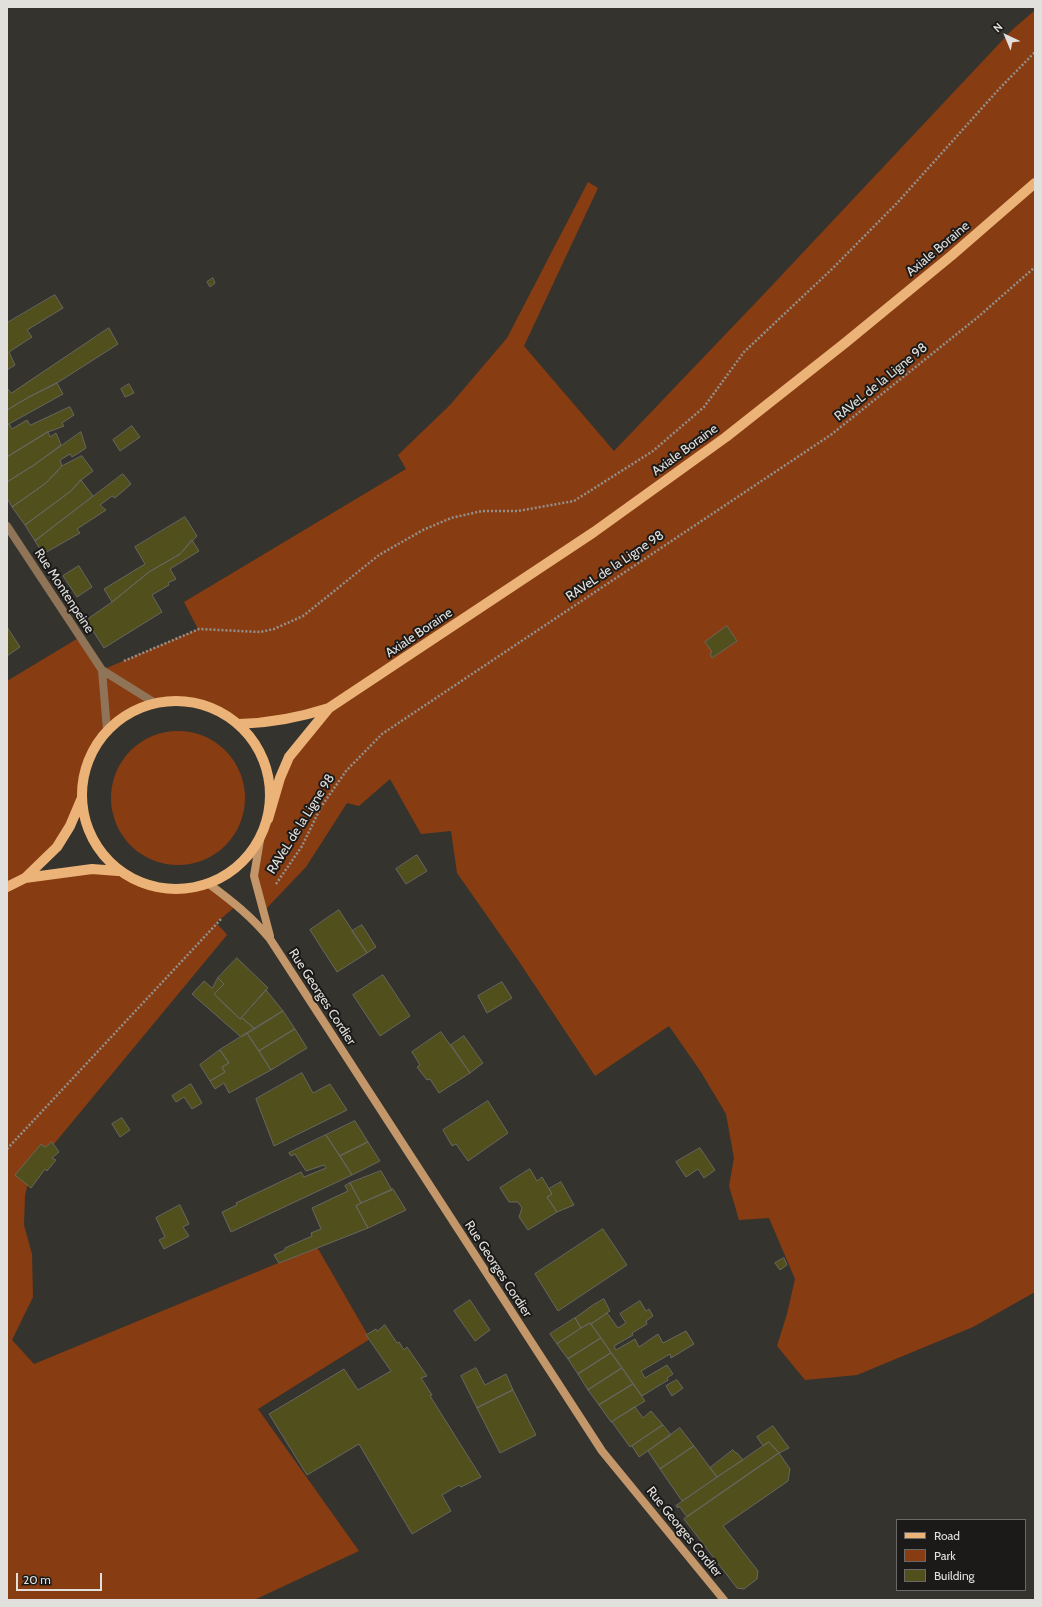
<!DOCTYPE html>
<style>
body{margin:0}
#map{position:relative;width:1042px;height:1607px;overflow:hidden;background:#35332e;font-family:Cabin,sans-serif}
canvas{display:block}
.frame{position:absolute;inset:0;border:8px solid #e2e0dd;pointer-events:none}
.legend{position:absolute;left:896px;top:1519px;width:130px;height:72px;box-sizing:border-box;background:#1b1a18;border:1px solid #6b6967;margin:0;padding:5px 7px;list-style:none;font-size:12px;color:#e2e0dd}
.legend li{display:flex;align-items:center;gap:8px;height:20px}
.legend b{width:20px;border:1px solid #6b6967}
.north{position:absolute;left:986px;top:16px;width:40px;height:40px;-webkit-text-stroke:3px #1b1a18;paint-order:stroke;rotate:316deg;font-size:11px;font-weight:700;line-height:16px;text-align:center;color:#e2e0dd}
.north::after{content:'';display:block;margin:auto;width:14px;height:18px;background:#e2e0dd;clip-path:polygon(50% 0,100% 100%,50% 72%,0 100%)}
.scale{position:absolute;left:16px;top:1573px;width:86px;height:18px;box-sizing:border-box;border:2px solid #e2e0dd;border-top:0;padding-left:5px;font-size:12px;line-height:14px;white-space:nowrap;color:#e2e0dd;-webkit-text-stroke:3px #1b1a18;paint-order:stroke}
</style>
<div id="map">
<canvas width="1042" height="1607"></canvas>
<div class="frame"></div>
<ul class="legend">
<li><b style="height:5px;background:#ecb378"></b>Road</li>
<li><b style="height:11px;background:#883c12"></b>Park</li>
<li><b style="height:11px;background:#514f1c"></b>Building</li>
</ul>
<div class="north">N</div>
<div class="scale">20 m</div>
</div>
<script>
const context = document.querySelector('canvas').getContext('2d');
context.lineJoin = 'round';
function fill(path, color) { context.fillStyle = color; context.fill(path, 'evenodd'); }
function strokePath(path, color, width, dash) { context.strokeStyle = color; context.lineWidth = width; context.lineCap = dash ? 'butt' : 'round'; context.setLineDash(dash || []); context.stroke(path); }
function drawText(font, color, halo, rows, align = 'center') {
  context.font = font + ' Cabin,sans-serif'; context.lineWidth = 4; context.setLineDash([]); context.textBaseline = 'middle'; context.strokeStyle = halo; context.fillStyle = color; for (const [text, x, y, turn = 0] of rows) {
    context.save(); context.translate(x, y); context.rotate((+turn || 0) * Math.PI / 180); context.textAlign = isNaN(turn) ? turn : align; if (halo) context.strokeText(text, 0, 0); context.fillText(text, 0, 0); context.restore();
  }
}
fill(new Path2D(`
 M1035,10V1292L973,1327L857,1375L805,1380L777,1346L787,1314L795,1279L769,1218L739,1220L729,1186L734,1158L726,1114L701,1072L669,1026L595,1076L518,960L457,873L451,831L421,834L390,779L359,806L347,803L306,867L263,912L254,876L260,840L268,819L280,778L329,709L239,724L214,708L185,701L155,703L128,714L107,730L92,751L84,775L81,800L70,826L26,877L118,871L139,883L162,889L186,890L209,884L237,905L216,923L223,930L227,935L30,1173L25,1196L24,1225L32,1254L33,1297L12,1340L34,1364L317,1247L370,1339L258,1409L359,1551L254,1600H7V681L80,637L102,670L198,629L184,602L406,469L398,455L450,405L507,338L588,182L598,188L524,346L614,451L763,295L1012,30Z
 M111 798a67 67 0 1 1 134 0a67 67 0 1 1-134 0Z`), '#883c12');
const building = new Path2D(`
 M213,278L215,283L210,287L207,282Z
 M55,295L63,308L27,330L32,337L9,352L15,365L7,370V323Z
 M109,328L118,344L57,383L29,397L7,410V388L11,393Z
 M57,383L63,394L7,425V410L29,397Z
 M129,384L134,393L125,397L121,389Z
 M70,407L74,415L62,423L64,426L48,432L7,457V425L9,424L12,429L27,420L30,425Z
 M132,426L140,437L120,451L113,440Z
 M48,432L50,437L56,433L61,445L34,465L7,482V457Z
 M81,432L86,448L72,457L70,454L60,460L62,466L46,483L12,507L7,498V482L34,465Z
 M82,456L93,471L81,480L71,491L25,525L12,507L46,483L62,466Z
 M123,474L131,484L115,498L112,496L100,505L106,510L77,529L80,533L43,554L35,541Z
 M81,480L93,496L35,541L25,525L71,491Z
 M185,517L197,536L180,554L149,572L112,602L104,589L145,564L135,547Z
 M192,540L199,551L170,569L176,579L168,583L169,585L152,595L162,612L104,648L86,620L112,602L149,572L180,554Z
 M79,566L92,587L77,597L63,576Z
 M727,626L737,641L712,658L710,654L712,652L705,642Z
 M7,627L20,647L7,656Z
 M417,855L427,871L406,884L396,869Z
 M339,910L367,953L337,972L310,930Z
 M362,925L376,947L367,953L352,931Z
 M237,958L268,988L240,1019L214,994L224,984L218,978Z
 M383,975L410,1016L380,1036L353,995Z
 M218,978L224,984L214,994L240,1019L242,1018L255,1029L241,1037L192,994L204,981L212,988Z
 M502,982L512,998L487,1013L478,996Z
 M266,990L283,1011L255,1029L242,1018Z
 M283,1011L295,1029L259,1051L247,1033Z
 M295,1029L307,1048L271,1070L259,1051Z
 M441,1032L470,1073L439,1093L430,1079L427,1080L417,1067L420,1065L412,1052Z
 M247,1033L271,1070L229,1093L224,1083L215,1089L210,1081L225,1072L222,1067L229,1063L220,1050Z
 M464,1036L483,1063L470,1073L451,1045Z
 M220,1050L229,1063L222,1067L225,1072L210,1081L200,1065Z
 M302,1073L313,1093L330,1084L347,1110L274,1146L256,1099Z
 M191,1084L202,1103L192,1109L184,1097L176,1102L172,1096Z
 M488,1101L508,1133L468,1161L456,1144L452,1146L443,1130Z
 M122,1118L130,1130L120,1137L112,1124Z
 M355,1121L368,1142L340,1156L326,1135Z
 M326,1135L352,1175L231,1232L222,1212L237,1205L236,1203L301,1172L304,1177L326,1168L324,1165L306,1171L295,1154L291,1156L289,1153Z
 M52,1142L59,1152L52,1158L56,1160L47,1171L45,1169L31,1188L15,1175L41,1144L45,1147Z
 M368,1142L380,1161L352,1175L340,1156Z
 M700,1148L715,1170L704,1178L698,1169L686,1177L676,1162Z
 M530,1169L537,1181L542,1177L552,1194L547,1197L557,1212L528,1230L519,1217L522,1208L518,1202H509L500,1188Z
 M381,1171L392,1190L361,1203L350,1183Z
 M561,1182L574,1205L557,1212L547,1197L552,1194L549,1189Z
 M350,1183L361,1203L356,1206L368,1228L279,1263L274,1255L285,1250V1248L312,1236L311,1233L321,1229L312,1208L348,1191L345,1186Z
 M393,1189L406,1210L368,1228L356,1206Z
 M180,1205L189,1224L183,1227L189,1236L164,1249L159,1240L165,1237L156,1218Z
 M603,1229L627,1265L558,1311L535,1274Z
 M784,1258L787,1265L780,1270L775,1263Z
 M604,1299L610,1311L591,1324L590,1323L581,1328L575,1318L593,1305Z
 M470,1300L490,1330L475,1341L454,1311Z
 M640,1301L646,1311L649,1309L653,1316L646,1321L647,1324L632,1333L633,1335L614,1346L616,1350L635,1339L639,1347L658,1334L663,1343L686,1331L694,1344L671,1358L670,1354L641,1371L645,1378L667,1365L673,1374L667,1378L668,1380L642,1396L591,1324L607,1313L618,1328L626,1323L620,1314Z
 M575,1318L581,1328L557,1344L550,1334Z
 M590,1323L601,1338L568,1359L557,1344Z
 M385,1325L397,1343L399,1342L404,1350L407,1347L427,1376L421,1378L432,1395L430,1396L481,1477L461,1487L459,1485L442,1495L451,1511L412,1534L359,1444L307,1475L269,1414L344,1369L358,1390L391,1371L366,1335L376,1329L377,1331Z
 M601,1338L611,1353L578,1374L568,1359Z
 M611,1353L622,1368L588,1390L578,1374Z
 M476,1368L485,1385L506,1374L513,1390L477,1408L461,1376Z
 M622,1368L633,1384L599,1405L588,1390Z
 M677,1380L683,1388L672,1396L666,1386Z
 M633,1384L645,1401L611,1422L599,1405Z
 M513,1390L536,1435L500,1453L477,1408Z
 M635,1407L643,1418L651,1411L663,1425L630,1447L612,1422Z
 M663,1425L671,1435L639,1457L632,1446Z
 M773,1426L789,1448L779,1453L769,1442L763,1446L757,1437Z
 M680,1428L694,1446L660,1469L648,1451Z
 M769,1442L779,1453L687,1517L679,1506L678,1508L676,1506Z
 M694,1446L717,1477L682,1501L660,1469Z
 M733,1450L736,1453H737L743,1460L717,1477L710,1468Z
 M779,1453L790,1469L788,1481L723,1526L758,1571L757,1579L744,1589L737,1588L684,1519Z`);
fill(building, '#514f1c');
strokePath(building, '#676761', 1);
strokePath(new Path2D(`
 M124,661L199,629L260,632L274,629L303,616L379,555L423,530L451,518L482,511H518L574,501L653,451L704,407L744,352L832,269L898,202L999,89L1035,52
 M276,884L302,846L321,807L346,771L382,734L832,434L978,317L1035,267
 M7,1149L222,918`), '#93918d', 2.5, [2, 2]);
strokePath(new Path2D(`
 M7,526L102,670L155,703
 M102,670L107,730`), '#907458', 8);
strokePath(new Path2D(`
 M260,840L254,876L270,936
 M209,884C232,901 252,917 270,939L602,1451L724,1600`), '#c4976a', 8);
strokePath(new Path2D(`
 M82 795a94 94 0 1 1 188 0a94 94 0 1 1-188 0Z
 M239,724C272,723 298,718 329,708
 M268,819L280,778L289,757L329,708L594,532L726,437L845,343L951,256L1035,183
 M25,878L92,869L118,871
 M7,887L25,878L57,847L70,826L81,800`), '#ecb378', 10);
drawText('13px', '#e2e0dd', '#1b1a18', [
 ["Axiale Boraine",938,249,-40],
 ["RAVeL de la Ligne 98",881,382,-39],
 ["Axiale Boraine",685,450,-36],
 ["RAVeL de la Ligne 98",615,566,-34],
 ["Rue Montenpeine",64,591,57],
 ["Axiale Boraine",419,633,-34],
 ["RAVeL de la Ligne 98",301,824,-58],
 ["Rue Georges Cordier",322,997,57],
 ["Rue Georges Cordier",498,1269,57],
 ["Rue Georges Cordier",684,1532,51]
]);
</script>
